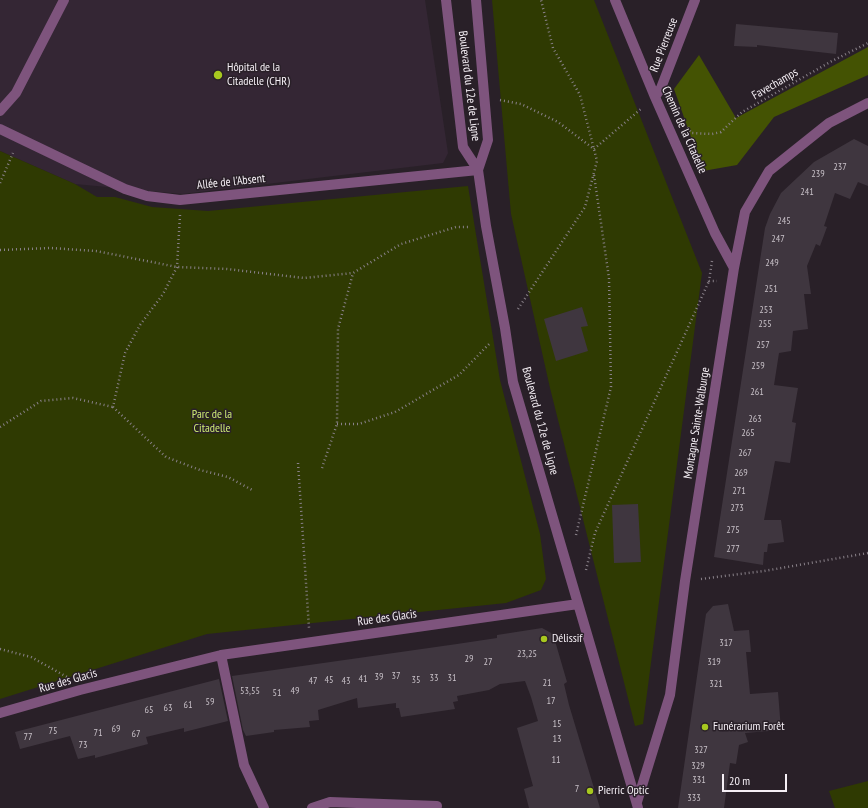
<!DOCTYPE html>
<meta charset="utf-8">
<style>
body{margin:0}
#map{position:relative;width:868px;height:808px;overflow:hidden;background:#292028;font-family:"PT Sans Narrow",sans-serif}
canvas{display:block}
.scale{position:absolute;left:722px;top:774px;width:65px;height:18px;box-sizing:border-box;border:2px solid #f5eff5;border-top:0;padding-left:5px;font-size:12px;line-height:14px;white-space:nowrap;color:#f5eff5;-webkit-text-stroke:3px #292028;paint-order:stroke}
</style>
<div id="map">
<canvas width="868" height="808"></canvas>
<div class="scale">20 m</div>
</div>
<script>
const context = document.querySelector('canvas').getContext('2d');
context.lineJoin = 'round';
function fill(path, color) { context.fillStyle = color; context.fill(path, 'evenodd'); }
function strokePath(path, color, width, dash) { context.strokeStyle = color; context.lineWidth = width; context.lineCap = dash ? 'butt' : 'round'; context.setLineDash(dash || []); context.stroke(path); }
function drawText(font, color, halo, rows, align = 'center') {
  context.font = font + ' "PT Sans Narrow",sans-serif'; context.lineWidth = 3; context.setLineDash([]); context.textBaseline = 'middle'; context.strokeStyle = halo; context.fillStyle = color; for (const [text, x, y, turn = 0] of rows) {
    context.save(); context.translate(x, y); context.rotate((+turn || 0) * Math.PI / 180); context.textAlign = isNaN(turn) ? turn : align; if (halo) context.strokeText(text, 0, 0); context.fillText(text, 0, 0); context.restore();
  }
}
fill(new Path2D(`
 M0,0H425L448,153L443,163L182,194L75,184L0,151Z`), '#342634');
fill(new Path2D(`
 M492,0H594L702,273L643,724L635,726L550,388L511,214Z
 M0,151L75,184L97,197H115L152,207L208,211L468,186L500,380L540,534L546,579L541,590L506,603L207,634L0,699Z
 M868,781V808H835L829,791Z`), '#2f3a02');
fill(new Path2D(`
 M868,47V75L774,117L737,165L703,171L674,89L699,55L736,118Z`), '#445303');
fill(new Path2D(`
 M736,24L838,33L836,54L757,45V47L734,46Z
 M854,139L868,146V186L858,182L850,199L835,193L824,226L827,227L820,246L816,244L807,266L811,294H804L808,329L793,331L791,351L779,353L774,385L798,388L792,422L796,423L790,463L775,461L764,520H781L784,542L768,544L767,552H764L763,565L714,557L765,228L770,214L781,193L814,162Z
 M582,307L588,326L581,327L588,351L556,361L544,319Z
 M638,504L641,562L614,563L612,505Z
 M728,604L734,631L749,630L751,652H746L750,694L778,692L781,730L745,733L748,742L739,745L736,764L730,763L724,808H678L706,614L713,606Z
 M542,628L553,634L567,682L564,684L569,705L600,808H529L524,789L533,786L517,728L538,721L531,697L525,681L500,684L489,690L457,696L458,701L453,702L455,709L401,717L399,708H396V703L358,708L357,698L318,710L319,720L309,721L310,727L274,730V732L246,736L243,730L232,676L457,644L497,638V635Z
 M219,679L228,721L184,732V728L146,737L148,744L95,758V755L78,759L70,736L20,749L15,732Z`), '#3f363f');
strokePath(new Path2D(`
 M500,100L521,104L558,122L594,149
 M688,127L691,133L712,134L721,132L742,112L832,61L868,43
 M594,149L642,108
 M0,183L13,153
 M180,215L177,267L163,294L140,325L125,353L113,407L166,457L200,470L228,477L254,491
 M0,250L51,248L96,251L177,267L227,269L304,278L353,273
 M712,261L709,281H717
 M518,309L585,207L597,161L580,95L553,48L541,0
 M337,424H359L395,412L459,375L491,342
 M0,427L41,401L73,398L113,407
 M298,463L309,628
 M322,468L337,424L338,329L353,273L401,244L456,227H470
 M576,535L611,387L609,278L594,175
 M586,570L595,533L709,281
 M701,579L764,571L868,553
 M0,649L31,657L67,677`), '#898189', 2.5, [1, 3]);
strokePath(new Path2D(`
 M446,0L463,147L478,170L486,226L505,328L513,382L638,808
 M476,0L488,140L478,170
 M615,0L655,97L715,233L734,268
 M655,97L661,88L695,0
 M0,111L16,93L64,0
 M0,129L125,189L147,196L180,200L478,170
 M221,655L244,765L264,808
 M0,713L80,690L221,655L578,604
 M637,802L670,695L685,581L734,268L745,212L769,171L829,123L868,103
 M312,808L330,802L437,806`), '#7e547d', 10);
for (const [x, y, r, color] of [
 [218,75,5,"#a7c81f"],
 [544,639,4,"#a7c81f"],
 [705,727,4,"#a7c81f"],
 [590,791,4,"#a7c81f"]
]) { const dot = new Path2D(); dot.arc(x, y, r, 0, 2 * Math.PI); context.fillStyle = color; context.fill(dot); strokePath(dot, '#292028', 1.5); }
drawText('10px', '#c8c1c8', null, [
 ["237",840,167],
 ["239",818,174],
 ["241",807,192],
 ["245",784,221],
 ["247",778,239],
 ["249",772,263],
 ["251",771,289],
 ["253",766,310],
 ["255",765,324],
 ["257",763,345],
 ["259",758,366],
 ["261",757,392],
 ["263",755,419],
 ["265",748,433],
 ["267",745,453],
 ["269",741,473],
 ["271",739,491],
 ["273",737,508],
 ["275",733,530],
 ["277",733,549],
 ["317",726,643],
 ["23,25",527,654],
 ["29",469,659],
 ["27",488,662],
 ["319",714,662],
 ["37",396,676],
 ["39",379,677],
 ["33",434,678],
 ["31",452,678],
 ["41",363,679],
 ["45",329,680],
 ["35",416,680],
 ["47",313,681],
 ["43",346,681],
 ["21",547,683],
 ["321",716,684],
 ["53,55",250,691],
 ["49",295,691],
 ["51",277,693],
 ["17",551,701],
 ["59",210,702],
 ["61",188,705],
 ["63",168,708],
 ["65",149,710],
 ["15",557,724],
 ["69",116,729],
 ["75",53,731],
 ["71",98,733],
 ["67",136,734],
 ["77",28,737],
 ["13",557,739],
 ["73",83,745],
 ["327",701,750],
 ["11",556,760],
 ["329",698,766],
 ["331",699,780],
 ["7",577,789],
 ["333",694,798]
]);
drawText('12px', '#f5eff5', '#292028', [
 ["Rue Pierreuse",664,45,-69],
 ["Favechamps",775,84,-30],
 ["Boulevard du 12e de Ligne",469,86,83],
 ["Chemin de la Citadelle",684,130,66],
 ["Allée de l'Absent",231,182,-6],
 ["Boulevard du 12e de Ligne",540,421,75],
 ["Montagne Sainte-Walburge",697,423,-81],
 ["Rue des Glacis",387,618,-8],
 ["Rue des Glacis",68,681,-16]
]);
drawText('12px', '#f5eff5', '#292028', [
 ["Hôpital de la",227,68],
 ["Citadelle (CHR)",227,82],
 ["Délissif",552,639],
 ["Funérarium Forêt",713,727],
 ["Pierric Optic",598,791]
], 'left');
drawText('12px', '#ceec72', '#292028', [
 ["Parc de la",212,415],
 ["Citadelle",212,429]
]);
</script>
